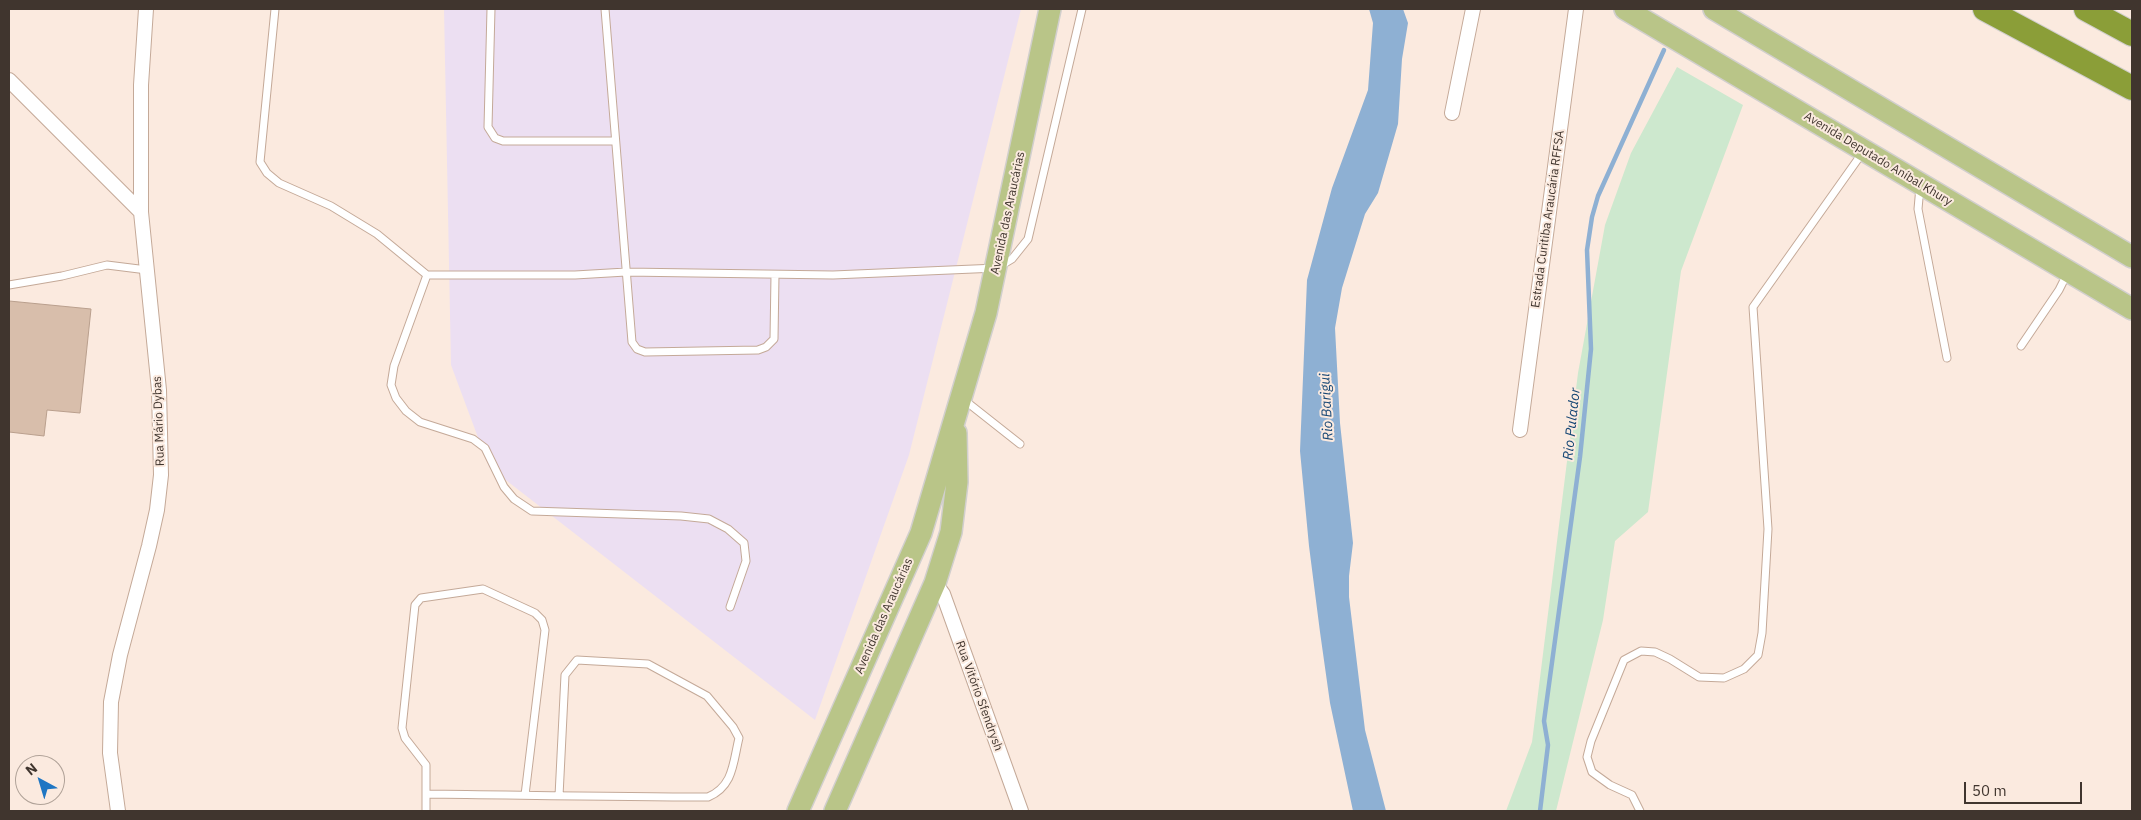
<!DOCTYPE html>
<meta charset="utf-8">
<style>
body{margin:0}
#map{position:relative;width:2141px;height:820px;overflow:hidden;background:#fbeadf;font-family:"IBM Plex Sans",sans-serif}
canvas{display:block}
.frame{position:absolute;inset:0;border:10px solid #40352e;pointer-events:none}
.north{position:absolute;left:15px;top:755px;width:50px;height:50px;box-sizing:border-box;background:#fbeadf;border:1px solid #b0a298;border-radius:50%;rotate:321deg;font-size:14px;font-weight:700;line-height:20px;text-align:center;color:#40352e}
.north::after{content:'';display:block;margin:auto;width:18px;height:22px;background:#1f76c3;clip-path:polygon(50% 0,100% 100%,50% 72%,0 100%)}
.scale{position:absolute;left:1964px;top:782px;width:118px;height:22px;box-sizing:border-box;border:2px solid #40352e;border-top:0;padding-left:6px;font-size:15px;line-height:18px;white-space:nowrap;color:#40352e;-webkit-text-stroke:4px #fbeadf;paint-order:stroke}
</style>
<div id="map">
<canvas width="2141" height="820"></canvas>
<div class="frame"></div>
<div class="north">N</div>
<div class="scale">50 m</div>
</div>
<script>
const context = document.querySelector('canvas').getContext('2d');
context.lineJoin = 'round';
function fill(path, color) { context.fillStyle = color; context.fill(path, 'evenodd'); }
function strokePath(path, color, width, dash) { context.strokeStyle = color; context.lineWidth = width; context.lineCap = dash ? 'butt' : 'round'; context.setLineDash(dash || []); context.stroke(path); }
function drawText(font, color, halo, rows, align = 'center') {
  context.font = font + ' "IBM Plex Sans",sans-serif'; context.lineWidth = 4; context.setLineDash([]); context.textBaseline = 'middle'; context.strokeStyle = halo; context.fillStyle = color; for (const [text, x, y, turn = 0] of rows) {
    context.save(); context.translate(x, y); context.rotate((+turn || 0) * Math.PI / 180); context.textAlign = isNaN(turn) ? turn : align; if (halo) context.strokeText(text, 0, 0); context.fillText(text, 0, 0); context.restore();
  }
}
fill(new Path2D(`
 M444,9H1021L909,455L815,720L489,467L451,365Z`), '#ecdff2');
fill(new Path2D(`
 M1677,67L1743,105L1681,271L1648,512L1615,541L1603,620L1556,811H1506L1532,742L1578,373L1605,225L1631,153Z`), '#cde8ce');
fill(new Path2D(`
 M1369,9H1403L1408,23L1402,59L1398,124L1378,193L1365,214L1342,288L1335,328L1340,423L1353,543L1349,576V597L1365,730L1386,811H1353L1330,703L1320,632L1309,546L1300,451L1307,280L1332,188L1368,90L1373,23Z`), '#8eb0d3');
strokePath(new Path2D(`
 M1540,811L1548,745L1544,721L1580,457L1591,349L1587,250L1592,217L1598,196L1664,50`), '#8eb0d3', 4.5);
const building = new Path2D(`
 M9,301L91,309L80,413L47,410L44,436L9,432Z`);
fill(building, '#d8beab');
strokePath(building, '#b99f8d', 1);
const lane = new Path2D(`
 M275,9L260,162L267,173L279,183L331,206L377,234L427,275H575L626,272L833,275L997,268L1012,259L1028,239L1082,9
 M491,9L488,127L495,138L503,141H615
 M605,9L632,342L637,349L645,352L758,350L766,347L774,339L775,275
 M1920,187L1918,209L1947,358
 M427,275L394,366L391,385L396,398L406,411L420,422L473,439L485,448L504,487L514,499L532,511L681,516L709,519L728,529L744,543L746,561L730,607
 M9,285L62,276L107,265L147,270
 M2021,346L2059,290L2067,274
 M963,399L1020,444
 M427,794C521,795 614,797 708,797C734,786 733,762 739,738L733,727L707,696L648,664L577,660L565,675L559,796
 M426,811V765L405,738L402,728L415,605L421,598L483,589L535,613L542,620L545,630L525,795
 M1640,811L1632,795L1610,785L1592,772L1587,757L1591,741L1624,660L1641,651L1655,652L1670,659L1699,677L1724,678L1744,669L1758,655L1762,633L1768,529L1753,307L1863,152`);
const street = new Path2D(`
 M9,80L141,212L159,390L161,475L157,510L149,546L120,655L111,702L110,753L118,811
 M1452,113L1473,9
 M141,212V85L146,9
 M1520,430L1576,9
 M935,583L943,594L1021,811`);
const primary = new Path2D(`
 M1625,9L2132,309
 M1714,9L2132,257
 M798,811L921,533L986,313L1050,9
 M835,811L935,583L951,532L957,482L956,433`);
const highway = new Path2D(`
 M1985,9L2132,88
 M2086,9L2132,34`);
strokePath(lane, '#c4a998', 9);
strokePath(street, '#c4a998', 16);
strokePath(primary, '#d1cfcd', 24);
strokePath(highway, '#d1cfcd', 26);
strokePath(lane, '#fff', 7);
strokePath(street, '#fff', 14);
strokePath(primary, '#b9c588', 21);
strokePath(highway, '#8b9e38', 24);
drawText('12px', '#40352e', '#fbeadf', [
 ["Avenida Deputado Aníbal Khury",1878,159,31],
 ["Avenida das Araucárias",1008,213,-78],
 ["Estrada Curitiba Araucária RFFSA",1548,219,-82],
 ["Rua Mário Dybas",159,421,-92],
 ["Avenida das Araucárias",884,616,-66],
 ["Rua Vitório Sfendrysh",979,696,70]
]);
drawText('italic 14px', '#164775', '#fbeadf', [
 ["Rio Barigui",1327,407,-93],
 ["Rio Pulador",1572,424,-84]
]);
</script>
